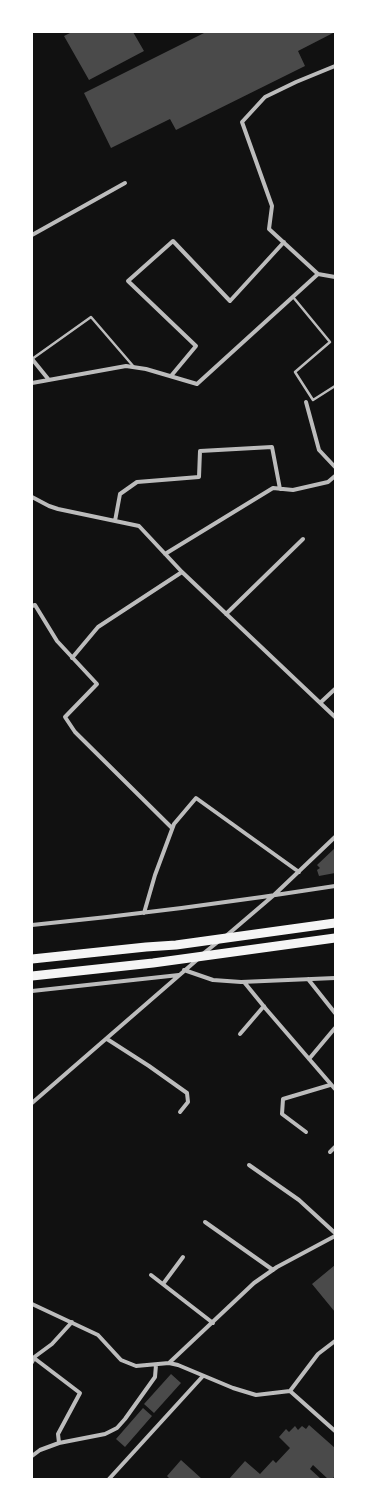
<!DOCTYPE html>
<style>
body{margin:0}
#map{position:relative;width:367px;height:1511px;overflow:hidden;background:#111;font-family:"IBM Plex Sans",sans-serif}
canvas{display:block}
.frame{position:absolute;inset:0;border:33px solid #fff;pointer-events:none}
</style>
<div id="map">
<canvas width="367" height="1511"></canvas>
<div class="frame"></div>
</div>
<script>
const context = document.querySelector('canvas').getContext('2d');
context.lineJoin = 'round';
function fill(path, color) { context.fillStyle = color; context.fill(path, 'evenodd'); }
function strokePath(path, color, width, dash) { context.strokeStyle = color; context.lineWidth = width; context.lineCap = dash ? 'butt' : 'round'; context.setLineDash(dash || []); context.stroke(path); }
fill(new Path2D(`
 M72,32H133L144,51L89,80L64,36Z
 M206,32H335L298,51L305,66L176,130L170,119L111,148L84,93Z
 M335,848V873L319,876L317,870L320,868L317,865Z
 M335,1265V1312L312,1284Z
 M171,1374L181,1383L154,1413L144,1404Z
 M143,1408L152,1416L125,1447L116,1439Z
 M309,1425L335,1448V1476L332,1479H328L313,1465L310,1469L321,1479H229L245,1461L260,1474L273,1460L276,1463L290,1448L279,1437L286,1429L289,1432L295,1426L298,1430L302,1426L306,1429Z
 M181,1460L202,1479H170L167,1476Z`), '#4a4a4a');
strokePath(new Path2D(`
 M293,297L330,342L295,372L313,400L335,386
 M32,359L91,317L134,367`), '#bcbcbc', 2.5);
strokePath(new Path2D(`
 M335,66L296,82L265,97L242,122L272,206L269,229L318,274L335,277
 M32,235L125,183
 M32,359L49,380
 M171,376L196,346L128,281L173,241L230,301L284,242
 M32,383L126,366L146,369L197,384L318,274
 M306,402L319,450L335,467
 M32,497L49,506L58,509L139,526L182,572L335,717
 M115,521L120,494L137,482L199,477L200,451L272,447L280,489
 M165,554L273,488L293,490L328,482L335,476
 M32,606L35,605L57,641L97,684L65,717L75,732L172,828
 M226,614L303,539
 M72,658L98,627L182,572
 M320,703L335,689
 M144,913L155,875L174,824L196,798L299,872
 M32,925C133,915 234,902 335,886
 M226,936L274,895L335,837
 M204,953L219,941
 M184,970L213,980L241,982L335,978
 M308,979L335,1013
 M244,982L266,1009L335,1089
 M32,991L179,975
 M240,1034L264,1006
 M107,1039L149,1066L187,1093L188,1102L180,1112
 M309,1059L335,1028
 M32,1103L198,959
 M306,1132L282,1114L283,1099L330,1085
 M330,1152L335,1147
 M249,1165L299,1200L335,1233
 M205,1222L273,1270
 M151,1275L213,1323
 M163,1284L183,1257
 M32,1304L98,1335L121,1360L136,1366L169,1363L178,1365L233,1388L256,1395L290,1391L335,1431
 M33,1358L52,1344L72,1322
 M32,1362L34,1358L80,1393L58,1434L59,1443
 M169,1363L254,1283L277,1267L335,1236
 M290,1391L318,1354L335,1341
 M32,1456L40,1450L59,1443L105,1434L117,1428L125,1419L155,1377L156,1365
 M109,1479L203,1376`), '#bcbcbc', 4);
strokePath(new Path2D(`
 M32,959L146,947L176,945L335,923
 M32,976L153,963L335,938`), '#f5f5f5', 9);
</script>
